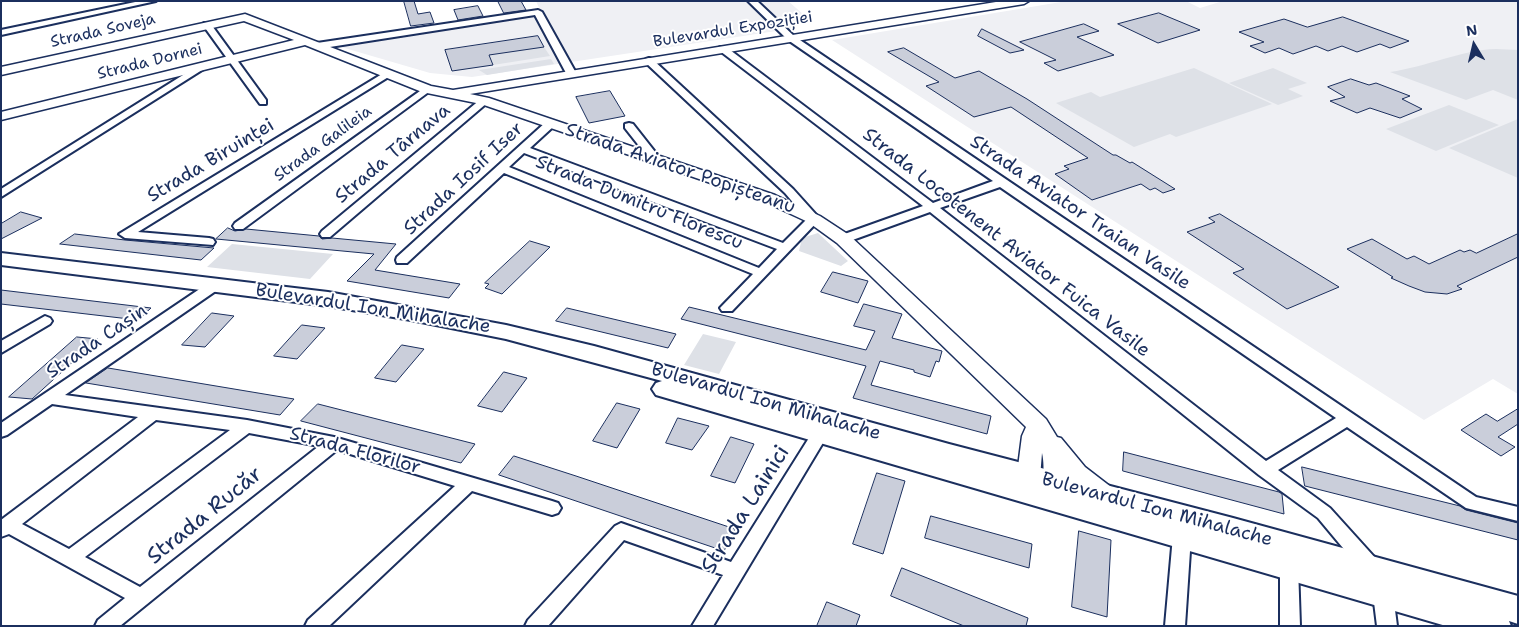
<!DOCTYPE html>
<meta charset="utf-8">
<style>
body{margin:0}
#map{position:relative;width:1519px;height:627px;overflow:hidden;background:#fff;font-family:"Shantell Sans",sans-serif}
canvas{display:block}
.frame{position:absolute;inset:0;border:2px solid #1b2f5e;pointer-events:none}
.north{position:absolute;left:1449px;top:20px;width:50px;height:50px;-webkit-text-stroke:4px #fff;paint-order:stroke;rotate:351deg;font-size:14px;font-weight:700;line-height:20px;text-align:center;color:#1b2f5e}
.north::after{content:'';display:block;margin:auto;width:18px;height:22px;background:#1b2f5e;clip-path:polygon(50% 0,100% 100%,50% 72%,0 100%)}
</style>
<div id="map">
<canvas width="1519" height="627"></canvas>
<div class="frame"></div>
<div class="north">N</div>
</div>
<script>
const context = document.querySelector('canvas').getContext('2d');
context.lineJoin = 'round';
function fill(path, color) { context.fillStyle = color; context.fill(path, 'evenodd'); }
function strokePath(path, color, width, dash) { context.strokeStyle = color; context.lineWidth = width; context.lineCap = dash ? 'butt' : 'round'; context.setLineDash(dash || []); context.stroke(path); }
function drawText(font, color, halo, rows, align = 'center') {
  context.font = font + ' "Shantell Sans",sans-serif'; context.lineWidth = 4; context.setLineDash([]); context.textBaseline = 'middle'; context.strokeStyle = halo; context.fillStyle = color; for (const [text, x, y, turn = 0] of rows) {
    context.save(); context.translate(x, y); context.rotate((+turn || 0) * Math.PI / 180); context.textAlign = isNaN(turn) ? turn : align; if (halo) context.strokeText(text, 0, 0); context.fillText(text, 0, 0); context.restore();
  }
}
fill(new Path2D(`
 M536,1H788L811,21L793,24L796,28L472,77L430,73L324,42L540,10Z
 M1067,1H1186L1200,8L1223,1H1518V394L1493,379L1424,420L832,40Z`), '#eff0f4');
fill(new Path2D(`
 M544,47L550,56L493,65L489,55Z
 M1496,49L1518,50V100L1493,90L1466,100L1390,72C1426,67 1461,50 1496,49Z
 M551,59L554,64L487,75L479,70Z
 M1194,68L1272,104L1176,137L1170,134L1134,147L1056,103L1091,92L1100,97Z
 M1273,68L1307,83L1288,89L1303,96L1278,105L1229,83Z
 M1449,105L1499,125L1436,151L1386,129Z
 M1518,119V178L1449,148Z
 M818,233L848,261L841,266L799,251L802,238Z
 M232,244L333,254L310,279L207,267Z
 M703,334L736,342L719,374L684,365Z`), '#dee1e7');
const building = new Path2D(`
 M404,1H414L418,14L430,12L434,23L411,26Z
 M498,1H521L526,10L504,13Z
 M478,6L483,16L458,20L454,10Z
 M1159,13L1200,30L1158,43L1118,24Z
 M1343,17L1409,41L1390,48L1380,44L1357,52L1342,46L1328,51L1316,46L1293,54L1279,48L1265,53L1250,46L1264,42L1239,32L1284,19L1307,27Z
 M1084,24L1099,31L1077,37L1114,55L1058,71L1044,63L1056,60L1020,42Z
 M982,29L1024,50L1010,53L978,36Z
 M538,36L544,47L489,55L493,65L452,71L445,50Z
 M904,48L955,78L979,71L1027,99L1113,155H1116L1130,163L1132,162L1175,189L1163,193L1155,188L1150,190L1141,184L1092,200L1055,174L1069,169L1064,166L1088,158L1011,107L974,117L926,86L939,82L888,52Z
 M1351,79L1369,85L1376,83L1410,96L1402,99L1422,109L1400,118L1370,108L1357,113L1330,101L1345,97L1328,87Z
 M610,91L625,116L589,123L576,97Z
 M21,212L42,218L1,239V224Z
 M1220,214L1339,287L1287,309L1233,273L1244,269L1187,232L1215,222L1209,218Z
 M228,228L235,231L246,229L319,236L322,239L332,238L396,244L375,270L460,284L449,298L347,281L374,254L216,239Z
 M75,234L125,240L214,248L201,260L60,244Z
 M1518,234V257L1457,286L1462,289L1447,294L1425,292L1409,286L1391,278L1393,277L1347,249L1372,239L1407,259L1414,256L1429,264L1460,250L1464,252L1470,250L1476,253Z
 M530,241L550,247L502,294L485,288L489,284L485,283Z
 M833,272L868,281L858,303L821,292Z
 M1,290L151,308L138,320L1,304Z
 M864,304L902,314L892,338L942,351L939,362L936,361L930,377L914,372V370L880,361L871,385L991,416L987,434L853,398L866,366L681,319L689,307L866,350L875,331L854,326Z
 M567,308L676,334L668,348L556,321Z
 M212,313L234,316L205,347L182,345Z
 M302,325L325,328L297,359L274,356Z
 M77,337L98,339L32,399L9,397Z
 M402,345L424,349L396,382L375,378Z
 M108,368L294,399L280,415L86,383Z
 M504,372L527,378L502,412L478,406Z
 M617,403L640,409L617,448L593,441Z
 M318,404L475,444L461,463L301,421Z
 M1518,409V424L1498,437L1515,447L1501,456L1461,430L1486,414L1497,421Z
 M678,418L709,426L692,450L666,443Z
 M731,437L754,444L735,483L711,476Z
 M1124,452L1279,492L1282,494L1284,514L1123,471Z
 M514,456L576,476L735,529L724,551L499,475Z
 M1302,467L1460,506L1466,510L1518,523V540L1305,486Z
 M877,473L905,481L883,554L853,544Z
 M931,516L1032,544L1029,568L925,538Z
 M1079,531L1111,540L1107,617L1072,607Z
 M902,568L1028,618L1026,626H964L891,596Z
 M827,602L860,615L856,626H817Z`);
fill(building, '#caceda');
strokePath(building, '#1b2f5e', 1);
const street = new Path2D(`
 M140,1H156L1,35V30Z
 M748,1H757L794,36L1470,493L1476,497L1518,507V521L1466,508L1347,427L1278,470L1330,508L1377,560L1379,566L1377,572L1370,574L1363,572L1318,518L1259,475L930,212L847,242H839L837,239L839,236L923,206L720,51V47H726L933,203L993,181L788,40ZM1000,187L1336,418L1266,461L940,208Z
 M538,10L542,12L576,73L574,75L571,76L566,73L535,15L317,49L313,46L317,43Z
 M204,23H210L266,100V104H260L203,25Z
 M649,58L652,59L793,189L820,219L732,311H722L720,308L753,274L504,173L407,263H397L396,260L397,257L546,122L550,121L555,124L554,126L530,148L783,243L807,219L785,193L646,63V59ZM524,153L777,249L759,268L509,167Z
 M199,65L204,68L202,70L1,197V189Z
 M387,71L392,74L390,76L138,232L209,238L213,239L215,242L213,245L125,238L119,234Z
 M427,86L430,87V91L243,229H235L233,226L235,223Z
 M484,98L489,101L487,103L330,237H322L320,234L322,231L481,99Z
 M629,123L633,124L659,157L660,159L659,161H651L625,128V124Z
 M215,281L220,282L222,285L220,288L65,395L247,420L334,437L552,501L558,503L561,508L558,513L552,515L472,491L329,626H305L308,620L455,486L337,450L120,626H95L98,620L125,598L9,534L1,537V520L138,417L52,404L7,435L1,437V423L210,282ZM156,420L230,430L69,549L22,524ZM249,433L319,446L140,587L85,557Z
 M45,316L50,318L52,321L50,324L1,353V341Z
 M825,420L831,422L833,426L713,626H692L723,575L624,540L548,626H525L528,620L615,526L621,523L731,562L819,422Z
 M1182,528L1188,531L1191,536L1185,626H1165L1173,536L1176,531Z
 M1289,558L1296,560L1298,566L1300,626H1280V566L1282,560Z
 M1383,585L1390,588L1393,594L1397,626H1377L1373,594L1376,588Z`);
const secondary = new Path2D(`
 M1002,1H1029L1024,4L470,94L489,98L775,195L820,216L849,235L1046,419L1057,437L1061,438L1085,467L1111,487L1115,494L1111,501L1103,504L1095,501L1068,478V497L1064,504L1056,507L1048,504C1040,489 1046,470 1042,453L1039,490L1035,497L1027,499L1019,497L1015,490L1022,436L1026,427L837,243L808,222L763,201L481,104L422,92L305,45L1,120V112L294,40L244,21L1,75V67L245,14L431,86L453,90Z`);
const primary = new Path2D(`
 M1,253L328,292L506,325L594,346L949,444L1233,518L1518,596V624L1509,621L1511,626H1446L656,395L652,389L656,383L662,381L506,339L411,320L328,306L1,265Z`);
strokePath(street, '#1b2f5e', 4);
strokePath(secondary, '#1b2f5e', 3);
strokePath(primary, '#1b2f5e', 4);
fill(street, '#fff');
fill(secondary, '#fff');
fill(primary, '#fff');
drawText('16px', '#1b2f5e', '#fff', [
 ["Bulevardul Expoziției",733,30,-9],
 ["Strada Soveja",103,31,-13],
 ["Strada Dornei",150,62,-14],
 ["Strada Galileia",323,144,-36]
]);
drawText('19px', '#1b2f5e', '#fff', [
 ["Strada Târnava",393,154,-40],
 ["Strada Biruinței",211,161,-31],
 ["Strada Aviator Popișteanu",680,169,19],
 ["Strada Iosif Iser",464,179,-43],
 ["Strada Dumitru Florescu",639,203,22],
 ["Strada Aviator Traian Vasile",1080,213,34],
 ["Strada Locotenent Aviator Fuica Vasile",1006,243,38],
 ["Bulevardul Ion Mihalache",373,309,9],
 ["Strada Cașin",97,342,-34],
 ["Bulevardul Ion Mihalache",766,402,16],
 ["Strada Florilor",355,451,15],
 ["Bulevardul Ion Mihalache",1157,510,15]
]);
drawText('22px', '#1b2f5e', '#fff', [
 ["Strada Lainici",746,510,-58],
 ["Strada Rucăr",205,516,-39]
]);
</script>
